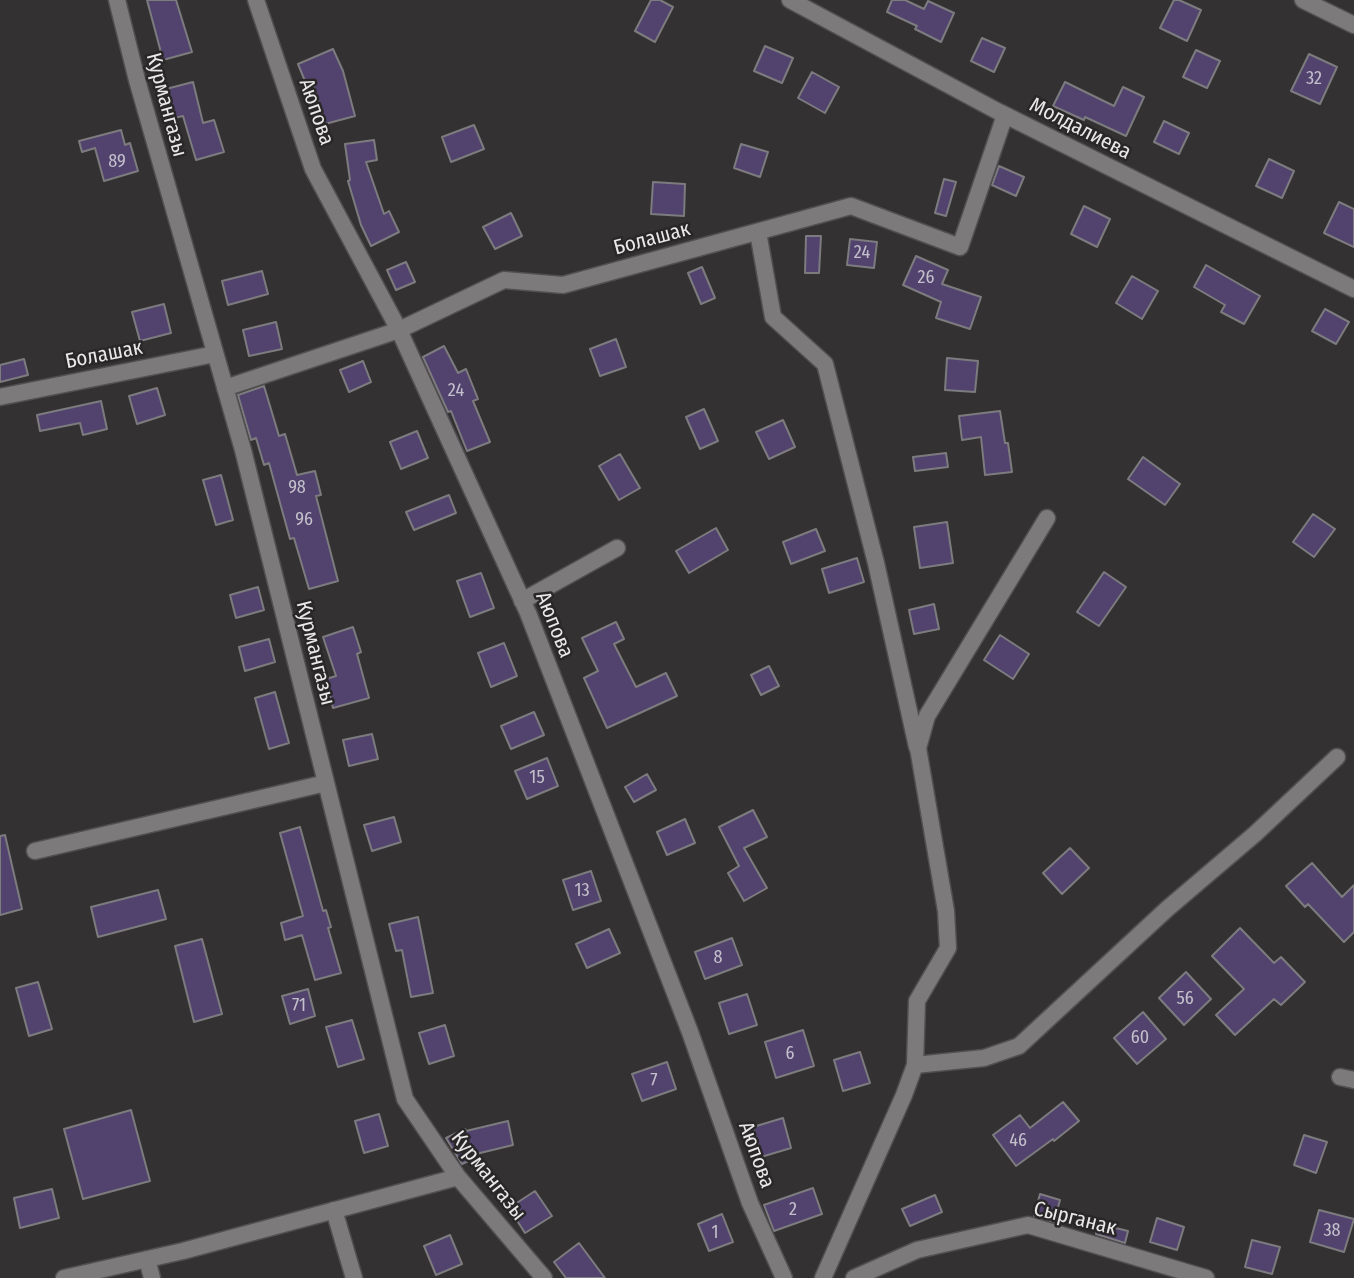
<!DOCTYPE html>
<meta charset="utf-8">
<style>
body{margin:0}
canvas{display:block;background:#343133}
</style>
<canvas width="1354" height="1278"></canvas>
<script>
const context = document.querySelector('canvas').getContext('2d');
context.lineJoin = 'round';
function fill(path, color) { context.fillStyle = color; context.fill(path, 'evenodd'); }
function strokePath(path, color, width, dash) { context.strokeStyle = color; context.lineWidth = width; context.lineCap = dash ? 'butt' : 'round'; context.setLineDash(dash || []); context.stroke(path); }
function drawText(font, color, halo, rows, align = 'center') {
  context.font = font + ' "Fira Sans Condensed",sans-serif'; context.lineWidth = 5; context.setLineDash([]); context.textBaseline = 'middle'; context.strokeStyle = halo; context.fillStyle = color; for (const [text, x, y, turn = 0] of rows) {
    context.save(); context.translate(x, y); context.rotate((+turn || 0) * Math.PI / 180); context.textAlign = isNaN(turn) ? turn : align; if (halo) context.strokeText(text, 0, 0); context.fillText(text, 0, 0); context.restore();
  }
}
const building = new Path2D(`
 M147,0H176L192,52L163,60Z
 M651,0H660L673,7L655,42L635,31Z
 M892,0H905L924,9L928,1L954,13L941,42L915,29L917,26L887,12Z
 M1174,0H1179L1201,10L1187,41L1160,28Z
 M982,38L1005,48L994,72L971,61Z
 M765,46L793,58L782,83L754,71Z
 M333,49L343,71L355,116L325,124L313,83L307,86L298,64Z
 M1196,50L1220,61L1207,88L1183,77Z
 M1309,54L1337,67L1320,104L1291,91Z
 M812,72L839,87L825,113L798,98Z
 M193,82L203,123L214,120L224,152L196,160L183,116L174,118L166,89Z
 M1065,82L1114,106L1123,87L1144,97L1126,136L1085,117L1084,120L1053,106Z
 M1164,121L1189,133L1179,154L1154,142Z
 M474,125L484,149L451,162L442,137Z
 M121,130L125,145L130,143L138,171L104,181L95,148L82,152L79,141Z
 M374,140L377,160L366,162L384,214L389,211L399,232L371,246L361,225L348,181L350,180L345,144Z
 M741,144L768,152L760,177L734,168Z
 M1269,159L1294,171L1282,198L1256,186Z
 M999,166L1024,177L1016,196L992,185Z
 M944,179L956,182L946,216L935,213Z
 M653,182L685,184L684,216L651,214Z
 M1339,202L1354,209V247L1324,233Z
 M1084,206L1110,219L1097,247L1071,234Z
 M511,213L522,236L495,249L483,227Z
 M806,236H821L819,273H805Z
 M850,239L877,242L874,268L847,265Z
 M916,256L948,270L942,284L981,297L970,329L936,318L941,302L903,285Z
 M406,262L415,282L396,290L387,270Z
 M1206,265L1260,296L1244,324L1221,312L1225,305L1194,287Z
 M702,267L715,298L701,304L688,273Z
 M262,271L268,294L228,305L222,281Z
 M1132,276L1158,291L1142,319L1116,303Z
 M164,304L171,333L140,341L132,312Z
 M1325,309L1349,322L1336,344L1312,331Z
 M276,322L282,349L249,356L243,330Z
 M616,339L626,367L600,376L590,349Z
 M444,346L458,373L466,369L478,399L473,401L490,442L467,451L451,411L448,412L423,357Z
 M947,358L978,361L975,392L945,390Z
 M24,359L28,375L0,382V365Z
 M363,361L371,382L349,392L340,370Z
 M264,386L279,436L285,434L297,475L315,471L321,495L316,496L338,581L309,589L294,538L290,539L269,463L264,465L256,438L251,440L238,395Z
 M157,388L165,415L137,424L129,396Z
 M101,401L107,429L83,435L80,423L40,431L37,415Z
 M704,409L718,441L700,449L686,417Z
 M1000,411L1005,443H1008L1012,472L985,475L981,437L962,440L959,416Z
 M783,420L795,447L769,459L756,432Z
 M417,431L428,458L401,469L390,442Z
 M946,453L948,467L915,471L913,457Z
 M620,454L640,488L619,500L599,466Z
 M1143,457L1180,484L1165,505L1128,479Z
 M221,475L233,520L216,525L203,480Z
 M449,495L456,513L414,530L406,512Z
 M1313,514L1335,529L1314,557L1293,542Z
 M947,522L953,563L920,568L914,527Z
 M716,528L728,550L689,573L676,551Z
 M816,529L825,551L791,564L783,542Z
 M857,558L864,582L829,593L822,569Z
 M1104,572L1126,587L1099,626L1077,612Z
 M481,573L494,608L470,617L457,581Z
 M258,587L264,610L236,618L230,595Z
 M934,604L939,629L914,634L909,610Z
 M616,622L624,639L614,644L636,687L666,673L677,696L607,728L584,678L598,671L582,638Z
 M353,627L361,652L357,654L369,698L333,708L326,679L336,676L323,637Z
 M1000,635L1029,654L1013,679L984,660Z
 M269,639L275,662L245,671L239,647Z
 M504,643L517,676L491,687L478,653Z
 M769,666L779,686L761,695L751,675Z
 M275,692L289,743L269,749L255,698Z
 M534,712L544,735L511,749L501,726Z
 M372,734L378,759L349,766L343,740Z
 M547,758L558,786L527,799L515,771Z
 M647,774L656,790L634,802L625,787Z
 M753,810L767,837L744,848L767,888L744,901L728,873L739,866L719,827Z
 M394,817L401,842L372,851L364,825Z
 M685,819L695,843L667,855L657,832Z
 M300,827L323,911L326,910L331,927L328,928L341,973L315,980L302,935L285,940L281,923L303,916L280,833Z
 M5,835L22,909L0,915V836Z
 M1070,848L1089,868L1062,894L1043,873Z
 M1312,863L1342,897L1354,885V932L1344,942L1308,904L1305,907L1286,886Z
 M591,871L601,901L573,910L563,880Z
 M158,890L166,919L98,937L91,907Z
 M418,917L433,993L411,997L402,950L396,951L389,924Z
 M1240,928L1274,963L1281,957L1305,982L1281,1005L1274,999L1235,1035L1216,1015L1244,989L1212,956Z
 M609,929L620,953L587,968L576,944Z
 M732,938L742,965L705,979L695,952Z
 M202,939L222,1014L194,1022L175,946Z
 M1186,972L1211,999L1184,1025L1159,998Z
 M38,982L52,1029L29,1036L16,988Z
 M308,989L315,1016L290,1024L282,996Z
 M747,994L757,1025L729,1034L719,1003Z
 M1143,1012L1166,1039L1137,1064L1114,1038Z
 M352,1020L364,1059L338,1067L326,1027Z
 M445,1025L454,1056L429,1064L419,1033Z
 M803,1030L814,1066L776,1078L765,1042Z
 M860,1052L870,1083L843,1091L834,1060Z
 M667,1062L676,1089L642,1101L632,1074Z
 M1063,1102L1079,1121L1054,1141L1053,1139L1016,1166L993,1135L1020,1115L1030,1128Z
 M131,1110L150,1181L83,1199L64,1129Z
 M379,1114L388,1146L364,1153L355,1121Z
 M783,1118L791,1148L761,1157L753,1127Z
 M508,1121L513,1145L476,1154L477,1157L462,1164L446,1138L465,1129L466,1131Z
 M1304,1135L1327,1142L1316,1173L1294,1165Z
 M813,1188L822,1214L774,1231L764,1205Z
 M52,1189L59,1218L20,1228L14,1198Z
 M535,1191L552,1216L525,1233L509,1208Z
 M1040,1194L1060,1200L1054,1222L1034,1216Z
 M935,1195L942,1212L910,1226L902,1209Z
 M1319,1210L1354,1219L1344,1252L1310,1242Z
 M722,1214L733,1242L709,1251L698,1224Z
 M1157,1218L1184,1227L1177,1250L1150,1242Z
 M1099,1224L1128,1231L1125,1243L1096,1234Z
 M450,1235L462,1264L436,1275L424,1246Z
 M1252,1240L1280,1247L1272,1274L1245,1267Z
 M579,1243L605,1278H566L554,1262Z`);
fill(building, '#51436e');
strokePath(building, '#7c7b7e', 2);
const minor = new Path2D(`
 M117,0L137,80L243,450L405,1099L458,1177L544,1278
 M256,0L313,169L399,330L528,613L690,1032L750,1203L784,1278
 M790,0L999,112L1354,289
 M1303,0L1354,25
 M758,232L773,317L825,364L876,563L917,747
 M225,388L399,330L504,280L563,285L851,206L960,247L1005,115
 M0,397L215,354
 M522,601L617,548
 M35,851L326,783
 M915,1065L984,1058L1019,1046L1167,909L1255,834L1337,757
 M1340,1077L1354,1080
 M334,1210L354,1278
 M147,1259L152,1278
 M64,1278L183,1251L458,1177
 M823,1278L904,1095L915,1065L917,1001L948,948L946,911L918,748L927,716L1047,518
 M854,1278L917,1250L1028,1225L1206,1278`);
strokePath(minor, '#514f51', 19);
strokePath(minor, '#7d7a7c', 16);
drawText('18px', '#c4c0cb', null, [
 ["32",1314,79],
 ["89",117,162],
 ["24",862,253],
 ["26",926,278],
 ["24",456,391],
 ["98",297,488],
 ["96",304,520],
 ["15",537,778],
 ["13",582,891],
 ["8",718,958],
 ["56",1185,999],
 ["71",299,1006],
 ["60",1140,1038],
 ["6",790,1054],
 ["7",654,1081],
 ["46",1018,1141],
 ["2",793,1210],
 ["38",1332,1231],
 ["1",715,1233]
]);
drawText('21px', '#eae9ea', '#2a2729', [
 ["Курмангазы",166,105,75],
 ["Аюпова",316,112,71],
 ["Молдалиева",1080,129,27],
 ["Болашак",652,239,-15],
 ["Болашак",104,355,-11],
 ["Аюпова",554,625,68],
 ["Курмангазы",315,653,76],
 ["Аюпова",756,1155,70],
 ["Курмангазы",488,1176,52],
 ["Сырганак",1075,1219,14]
]);
</script>
